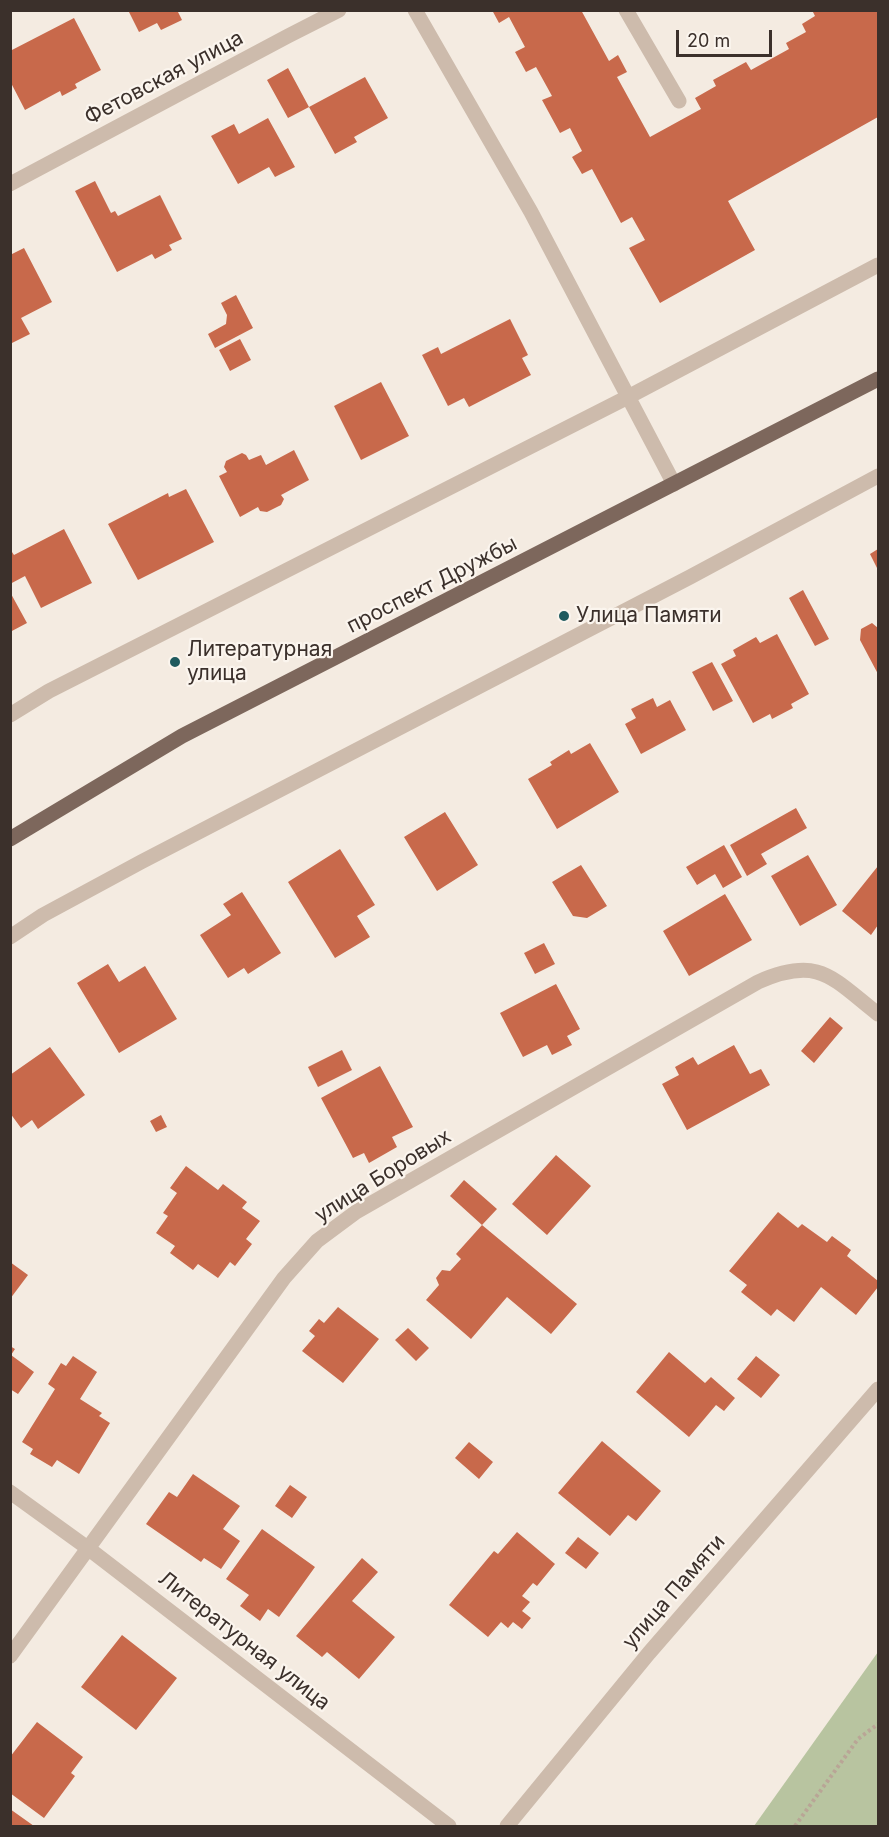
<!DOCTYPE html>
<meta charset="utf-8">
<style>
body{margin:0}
#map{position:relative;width:889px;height:1837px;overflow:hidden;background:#f4ebe1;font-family:Inter,sans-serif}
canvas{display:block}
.frame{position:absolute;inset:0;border:12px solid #3b302b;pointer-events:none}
.scale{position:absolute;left:676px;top:30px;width:96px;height:27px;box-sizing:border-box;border:3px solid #3b302b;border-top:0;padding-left:8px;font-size:18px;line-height:21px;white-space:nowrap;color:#3b302b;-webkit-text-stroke:4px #fbf5ee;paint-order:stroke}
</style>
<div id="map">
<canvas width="889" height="1837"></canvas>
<div class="frame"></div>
<div class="scale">20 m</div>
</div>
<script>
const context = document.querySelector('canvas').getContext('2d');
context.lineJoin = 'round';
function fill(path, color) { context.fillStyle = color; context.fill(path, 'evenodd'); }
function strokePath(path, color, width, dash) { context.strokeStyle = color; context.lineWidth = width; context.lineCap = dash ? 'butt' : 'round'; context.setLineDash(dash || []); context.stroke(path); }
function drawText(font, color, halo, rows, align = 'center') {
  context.font = font + ' Inter,sans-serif'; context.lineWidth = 4.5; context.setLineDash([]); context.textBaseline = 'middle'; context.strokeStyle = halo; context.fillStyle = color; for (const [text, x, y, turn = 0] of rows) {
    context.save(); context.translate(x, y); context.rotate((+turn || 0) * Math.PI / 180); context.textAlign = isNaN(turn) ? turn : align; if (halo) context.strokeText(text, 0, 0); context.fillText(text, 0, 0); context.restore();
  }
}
fill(new Path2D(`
 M878,1652V1826H754Z`), '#b8c4a0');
fill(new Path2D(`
 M128,10H181L178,12L182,20L161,30L157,23L139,32Z
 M492,10H581L609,61L618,55L627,72L617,77L650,137L701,109L695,98L716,86L713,80L746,62L751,70L789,49L786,43L806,32L802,24L815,16L812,10H878V117L728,201L755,250L660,303L629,248L645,240L632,217L621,223L592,169L582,174L572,157L582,151L570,128L560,133L542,100L552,96L536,67L526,72L515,52L525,47L509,17L499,23Z
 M74,18L101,70L75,84L77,88L62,96L60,91L25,110L10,81V51Z
 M288,68L309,107L288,118L267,80Z
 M365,77L388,118L354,137L357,142L335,154L309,107Z
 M268,118L295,167L275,177L269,167L238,184L211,136L234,124L239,134Z
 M95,181L111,213L115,211L118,216L160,195L182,239L169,245L172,250L155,259L152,254L117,272L75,191Z
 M24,248L52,302L21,318L30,334L10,344V255Z
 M236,295L253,328L215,348L208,334L226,324L227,315L221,303Z
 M510,319L528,355L522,358L531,375L469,407L464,398L448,406L422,355L438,347L441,354Z
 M240,339L251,360L230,371L219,350Z
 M381,382L409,436L361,460L334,406Z
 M294,450L309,480L281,495L284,499L281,505L267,512L260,511L258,507L240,517L219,476L227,472L224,467L226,461L242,453L246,455L249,460L261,455L266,465Z
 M186,489L214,542L138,580L108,524L168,493L169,497Z
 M64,529L92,583L41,608L25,576L10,584V549L14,555Z
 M878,549V570L870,554Z
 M803,590L829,639L815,646L789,598Z
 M10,592L27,623L10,632Z
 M872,623L878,628V674L860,640L861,629Z
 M777,634L809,694L791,704L793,708L772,719L770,714L753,723L721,664L736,656L733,650L756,637L760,643Z
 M712,662L733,701L713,711L692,672Z
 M653,698L657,707L670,700L686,730L641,754L625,724L636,718L631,709Z
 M590,743L619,792L557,829L528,779L552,765L550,762L569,750L571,754Z
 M796,808L807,828L761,854L767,864L747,876L730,845Z
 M445,812L478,865L437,891L404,837Z
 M724,845L742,877L723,888L715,874L697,885L686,867Z
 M340,849L375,905L357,916L370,937L335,958L288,882Z
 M808,855L837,905L800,926L771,876Z
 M581,865L607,906L587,918L573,916L552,882Z
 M878,866V925L871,935L842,911Z
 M242,892L281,953L248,974L244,968L228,978L200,935L231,915L223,904Z
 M725,894L752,940L689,976L663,931Z
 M544,943L555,964L535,974L524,953Z
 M108,964L119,982L145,966L177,1019L119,1053L77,983Z
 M556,984L580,1029L567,1036L572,1045L552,1055L547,1045L523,1057L500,1013Z
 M830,1017L843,1028L814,1063L801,1051Z
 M734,1045L750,1074L761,1069L770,1085L687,1130L662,1084L679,1075L675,1067L693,1057L698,1065Z
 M50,1047L85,1095L38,1129L32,1120L21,1128L10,1113V1075Z
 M342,1050L352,1070L318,1087L308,1067Z
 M380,1066L413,1127L392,1137L397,1147L369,1163L364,1153L353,1158L321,1098Z
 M161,1115L167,1127L156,1132L150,1121Z
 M556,1155L591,1186L547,1235L512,1204Z
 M186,1166L218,1190L223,1184L247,1202L242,1208L260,1221L246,1239L252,1244L235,1266L230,1262L218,1278L198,1264L193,1270L170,1253L175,1246L156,1233L168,1216L163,1213L177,1193L170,1188Z
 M464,1180L497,1209L482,1225L450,1196Z
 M778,1212L798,1228L802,1224L827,1242L832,1236L851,1250L847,1256L878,1281V1287L856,1315L821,1287L794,1322L777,1309L771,1316L741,1292L747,1285L729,1271Z
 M482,1225L577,1304L551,1334L507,1297L471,1339L426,1300L439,1285L436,1278L442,1270L450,1271L461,1259L456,1254Z
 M10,1262L28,1275L10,1299Z
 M338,1307L379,1339L343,1383L302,1351L315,1336L309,1331L319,1319L324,1323Z
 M408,1328L429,1348L416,1361L395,1340Z
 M10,1346L15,1349L11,1355L34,1372L18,1394L10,1389Z
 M669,1352L705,1383L711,1377L735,1398L724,1411L716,1405L689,1437L636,1392Z
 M73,1356L97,1372L80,1399L102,1413L99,1416L110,1423L79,1474L57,1460L52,1467L30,1454L33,1449L22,1442L55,1389L48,1384L61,1363L66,1366Z
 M756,1356L780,1375L761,1398L737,1379Z
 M602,1441L661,1491L636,1521L628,1515L610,1536L558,1493Z
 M469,1442L493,1462L479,1479L455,1458Z
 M193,1474L240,1506L223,1529L240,1541L221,1569L204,1558L201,1562L146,1524L169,1492L177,1497Z
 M290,1485L307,1497L292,1518L275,1506Z
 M262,1529L315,1567L279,1617L268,1609L260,1621L240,1606L249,1595L226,1579Z
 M517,1532L555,1564L537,1586L533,1583L522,1596L530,1602L522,1611L531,1618L522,1629L513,1622L508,1628L501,1622L488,1637L449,1605L494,1551L498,1554Z
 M578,1537L599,1553L586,1569L565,1553Z
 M362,1558L378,1572L352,1601L395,1637L359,1679L327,1652L322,1657L296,1636Z
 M122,1635L177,1678L136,1730L81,1687Z
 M37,1722L83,1757L71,1773L75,1776L44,1818L10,1793V1757Z
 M10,1809L34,1826H10Z`), '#c8694b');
strokePath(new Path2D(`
 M795,1826L858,1739L878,1724`), '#b9a596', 4, [3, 3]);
strokePath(new Path2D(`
 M415,10L531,212L674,484
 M626,10L679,101
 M10,184L288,36L339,10
 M10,715L49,691L628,397L878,265
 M10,937L43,915L141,862L690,577L878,476
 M10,1492L89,1549L449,1826
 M10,1656L284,1278L317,1241L356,1212L758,982C819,955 832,978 878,1014
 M507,1826L649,1653L878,1389`), '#cdbbac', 15);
strokePath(new Path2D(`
 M10,839L182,736L878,379`), '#7d675c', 15);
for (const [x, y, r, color] of [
 [564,616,6,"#1f5a5e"],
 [175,662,6,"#1f5a5e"]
]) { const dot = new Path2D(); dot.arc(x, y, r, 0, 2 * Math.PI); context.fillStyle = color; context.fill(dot); strokePath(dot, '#fbf5ee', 2); }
drawText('21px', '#3b302b', '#fbf5ee', [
 ["Фетовская улица",164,78,-28],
 ["проспект Дружбы",432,585,-27],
 ["улица Боровых",383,1176,-32],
 ["улица Памяти",674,1592,-49],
 ["Литературная улица",244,1641,38]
]);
drawText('21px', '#3b302b', '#fbf5ee', [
 ["Улица Памяти",576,616],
 ["Литературная",187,650],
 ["улица",187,674]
], 'left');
</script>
